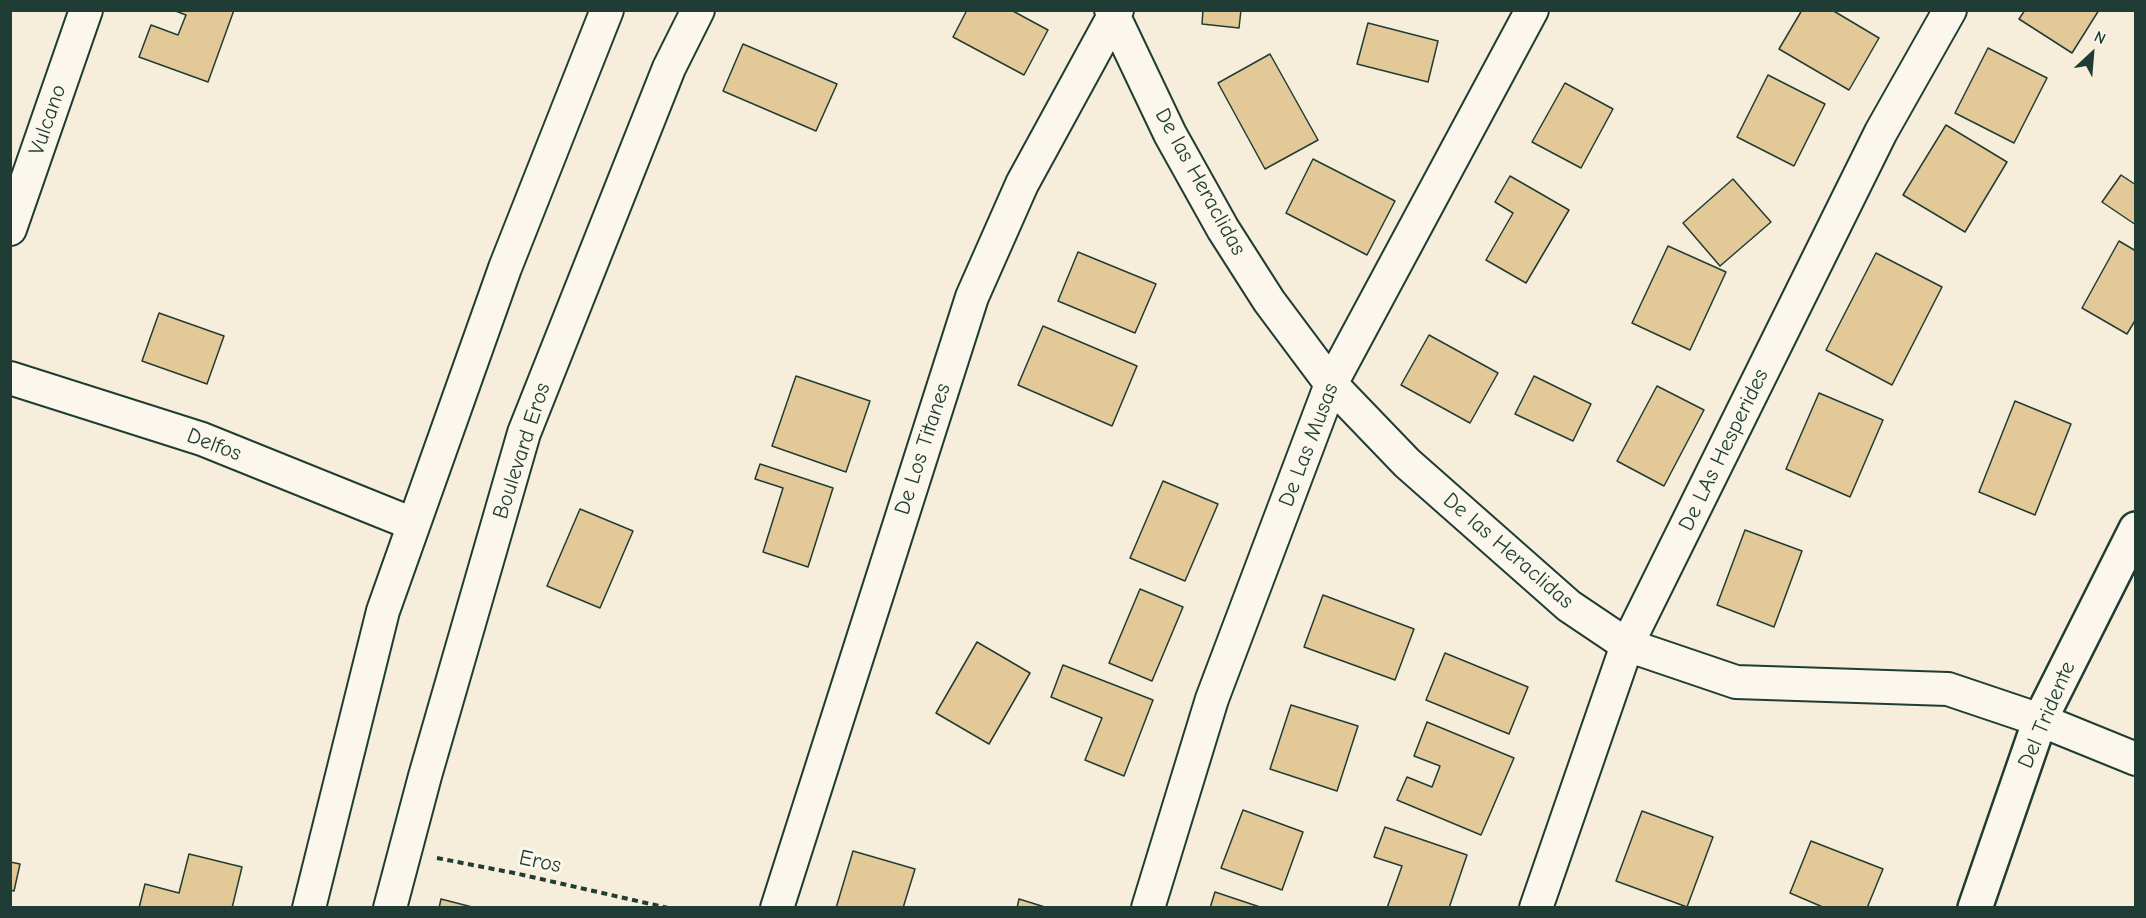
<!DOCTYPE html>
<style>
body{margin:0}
#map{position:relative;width:2146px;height:918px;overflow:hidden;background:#f6eedb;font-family:"Comic Neue",sans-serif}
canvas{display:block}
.frame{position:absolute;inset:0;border:12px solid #1f3d34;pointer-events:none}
.north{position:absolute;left:2062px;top:24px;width:60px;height:60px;-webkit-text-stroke:4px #fbf7ec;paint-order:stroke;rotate:26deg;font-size:16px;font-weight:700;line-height:24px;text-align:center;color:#1f3d34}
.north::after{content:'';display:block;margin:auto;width:21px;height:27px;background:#1f3d34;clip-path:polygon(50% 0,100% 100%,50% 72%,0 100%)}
</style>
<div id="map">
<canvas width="2146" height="918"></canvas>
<div class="frame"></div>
<div class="north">N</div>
</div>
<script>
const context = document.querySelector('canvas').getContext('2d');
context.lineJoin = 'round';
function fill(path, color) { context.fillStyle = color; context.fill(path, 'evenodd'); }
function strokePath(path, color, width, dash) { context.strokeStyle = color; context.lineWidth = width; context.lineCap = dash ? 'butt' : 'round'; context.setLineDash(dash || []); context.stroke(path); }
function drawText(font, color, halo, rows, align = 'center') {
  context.font = font + ' "Comic Neue",sans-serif'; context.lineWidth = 6; context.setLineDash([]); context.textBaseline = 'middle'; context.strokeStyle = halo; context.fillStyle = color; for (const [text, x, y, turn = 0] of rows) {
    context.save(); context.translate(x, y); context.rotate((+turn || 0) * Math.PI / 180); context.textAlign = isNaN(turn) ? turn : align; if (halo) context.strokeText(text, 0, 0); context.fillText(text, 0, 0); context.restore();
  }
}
const building = new Path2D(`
 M173,10H234L208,82L139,57L151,25L178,35L186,15Z
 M967,10H1011L1048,30L1024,75L953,37Z
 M1203,10H1241L1239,28L1202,24Z
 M1802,10H1832L1879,38L1849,90L1779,49Z
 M2025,10H2099L2072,53L2019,19Z
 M1368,23L1438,41L1428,82L1357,64Z
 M743,44L837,84L816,131L723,91Z
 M1988,48L2047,78L2014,143L1955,113Z
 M1270,54L1318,140L1265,169L1218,83Z
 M1768,75L1825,104L1794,166L1737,137Z
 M1565,83L1613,109L1581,168L1532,142Z
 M1946,125L2007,162L1965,232L1903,195Z
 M1313,159L1395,201L1367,255L1286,213Z
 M2121,175L2136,185V225L2102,202Z
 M1510,176L1569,210L1526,283L1486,260L1513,213L1495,202Z
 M1733,179L1771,222L1720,266L1683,223Z
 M2119,241L2136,251V319L2127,334L2082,308Z
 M1668,246L1726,272L1690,350L1632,323Z
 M1078,252L1156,284L1135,333L1058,301Z
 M1876,253L1942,287L1892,385L1826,350Z
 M159,313L224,336L207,384L142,361Z
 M1043,326L1137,366L1112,426L1018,385Z
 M1429,335L1498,373L1470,423L1401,385Z
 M796,376L870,401L846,472L772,446Z
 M1534,376L1591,404L1573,441L1515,414Z
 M1657,386L1704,410L1664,486L1617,461Z
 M1819,393L1883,420L1850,497L1786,469Z
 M2015,401L2071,424L2035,515L1979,492Z
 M760,464L833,488L808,567L763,552L783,488L755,479Z
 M1163,481L1218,504L1185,581L1130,558Z
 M580,509L633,531L600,608L547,586Z
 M1745,530L1802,551L1774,627L1717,605Z
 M1140,589L1183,607L1152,681L1109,663Z
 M1323,595L1414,629L1395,680L1304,647Z
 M977,642L1030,673L989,744L936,713Z
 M1445,653L1528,687L1509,734L1426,700Z
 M1063,665L1153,700L1124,776L1085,760L1102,718L1051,697Z
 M1291,705L1358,726L1337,791L1270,769Z
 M1427,722L1514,758L1481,835L1397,800L1407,777L1432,787L1440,766L1414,756Z
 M1243,810L1303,832L1282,890L1221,868Z
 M1642,811L1713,837L1687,907L1616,881Z
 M1385,827L1467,855L1449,908H1387L1402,866L1374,857Z
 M1811,841L1883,869L1867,908H1825L1790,893Z
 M853,851L915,869L903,908H836Z
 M189,854L242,867L232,908H139L145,884L179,893Z
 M10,862L20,864L14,891L10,890Z
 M1215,892L1263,908H1210Z
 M441,899L476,908H439Z
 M1019,899L1048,908H1017Z`);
fill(building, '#e4c998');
strokePath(building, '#1f3d34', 1.5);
const minor = new Path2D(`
 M1111,10L1170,134L1223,229L1269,301L1331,384L1407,463L1569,606L1627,645L1736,682L1948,689L2040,720L2136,759
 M10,229L86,10
 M10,378L202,439L413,524
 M309,908L383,611L505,268L607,10
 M390,908L425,776L524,433L669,68L698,10
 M777,908L972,297L1022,184L1117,10
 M1148,908L1212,699L1331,384L1532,10
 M1536,908L1627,645L1881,132L1950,10`);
const secondary = new Path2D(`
 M1975,908L2040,720L2136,529`);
strokePath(minor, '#1f3d34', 36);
strokePath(secondary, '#1f3d34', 38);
strokePath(new Path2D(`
 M437,858L519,874L668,908`), '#1f3d34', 4, [6, 4.5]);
strokePath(minor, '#fbf7ec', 32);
strokePath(secondary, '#fbf7ec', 33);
drawText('22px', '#1f3d34', '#fbf7ec', [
 ["Vulcano",48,120,-71],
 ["De las Heraclidas",1200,182,61],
 ["Delfos",214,445,21],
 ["De Las Musas",1309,445,-69],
 ["De Los Titanes",923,449,-72],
 ["De LAs Hesperides",1724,450,-64],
 ["Boulevard Eros",522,451,-72],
 ["De las Heraclidas",1508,551,41],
 ["Del Tridente",2047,715,-67],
 ["Eros",540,862,12]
]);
</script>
